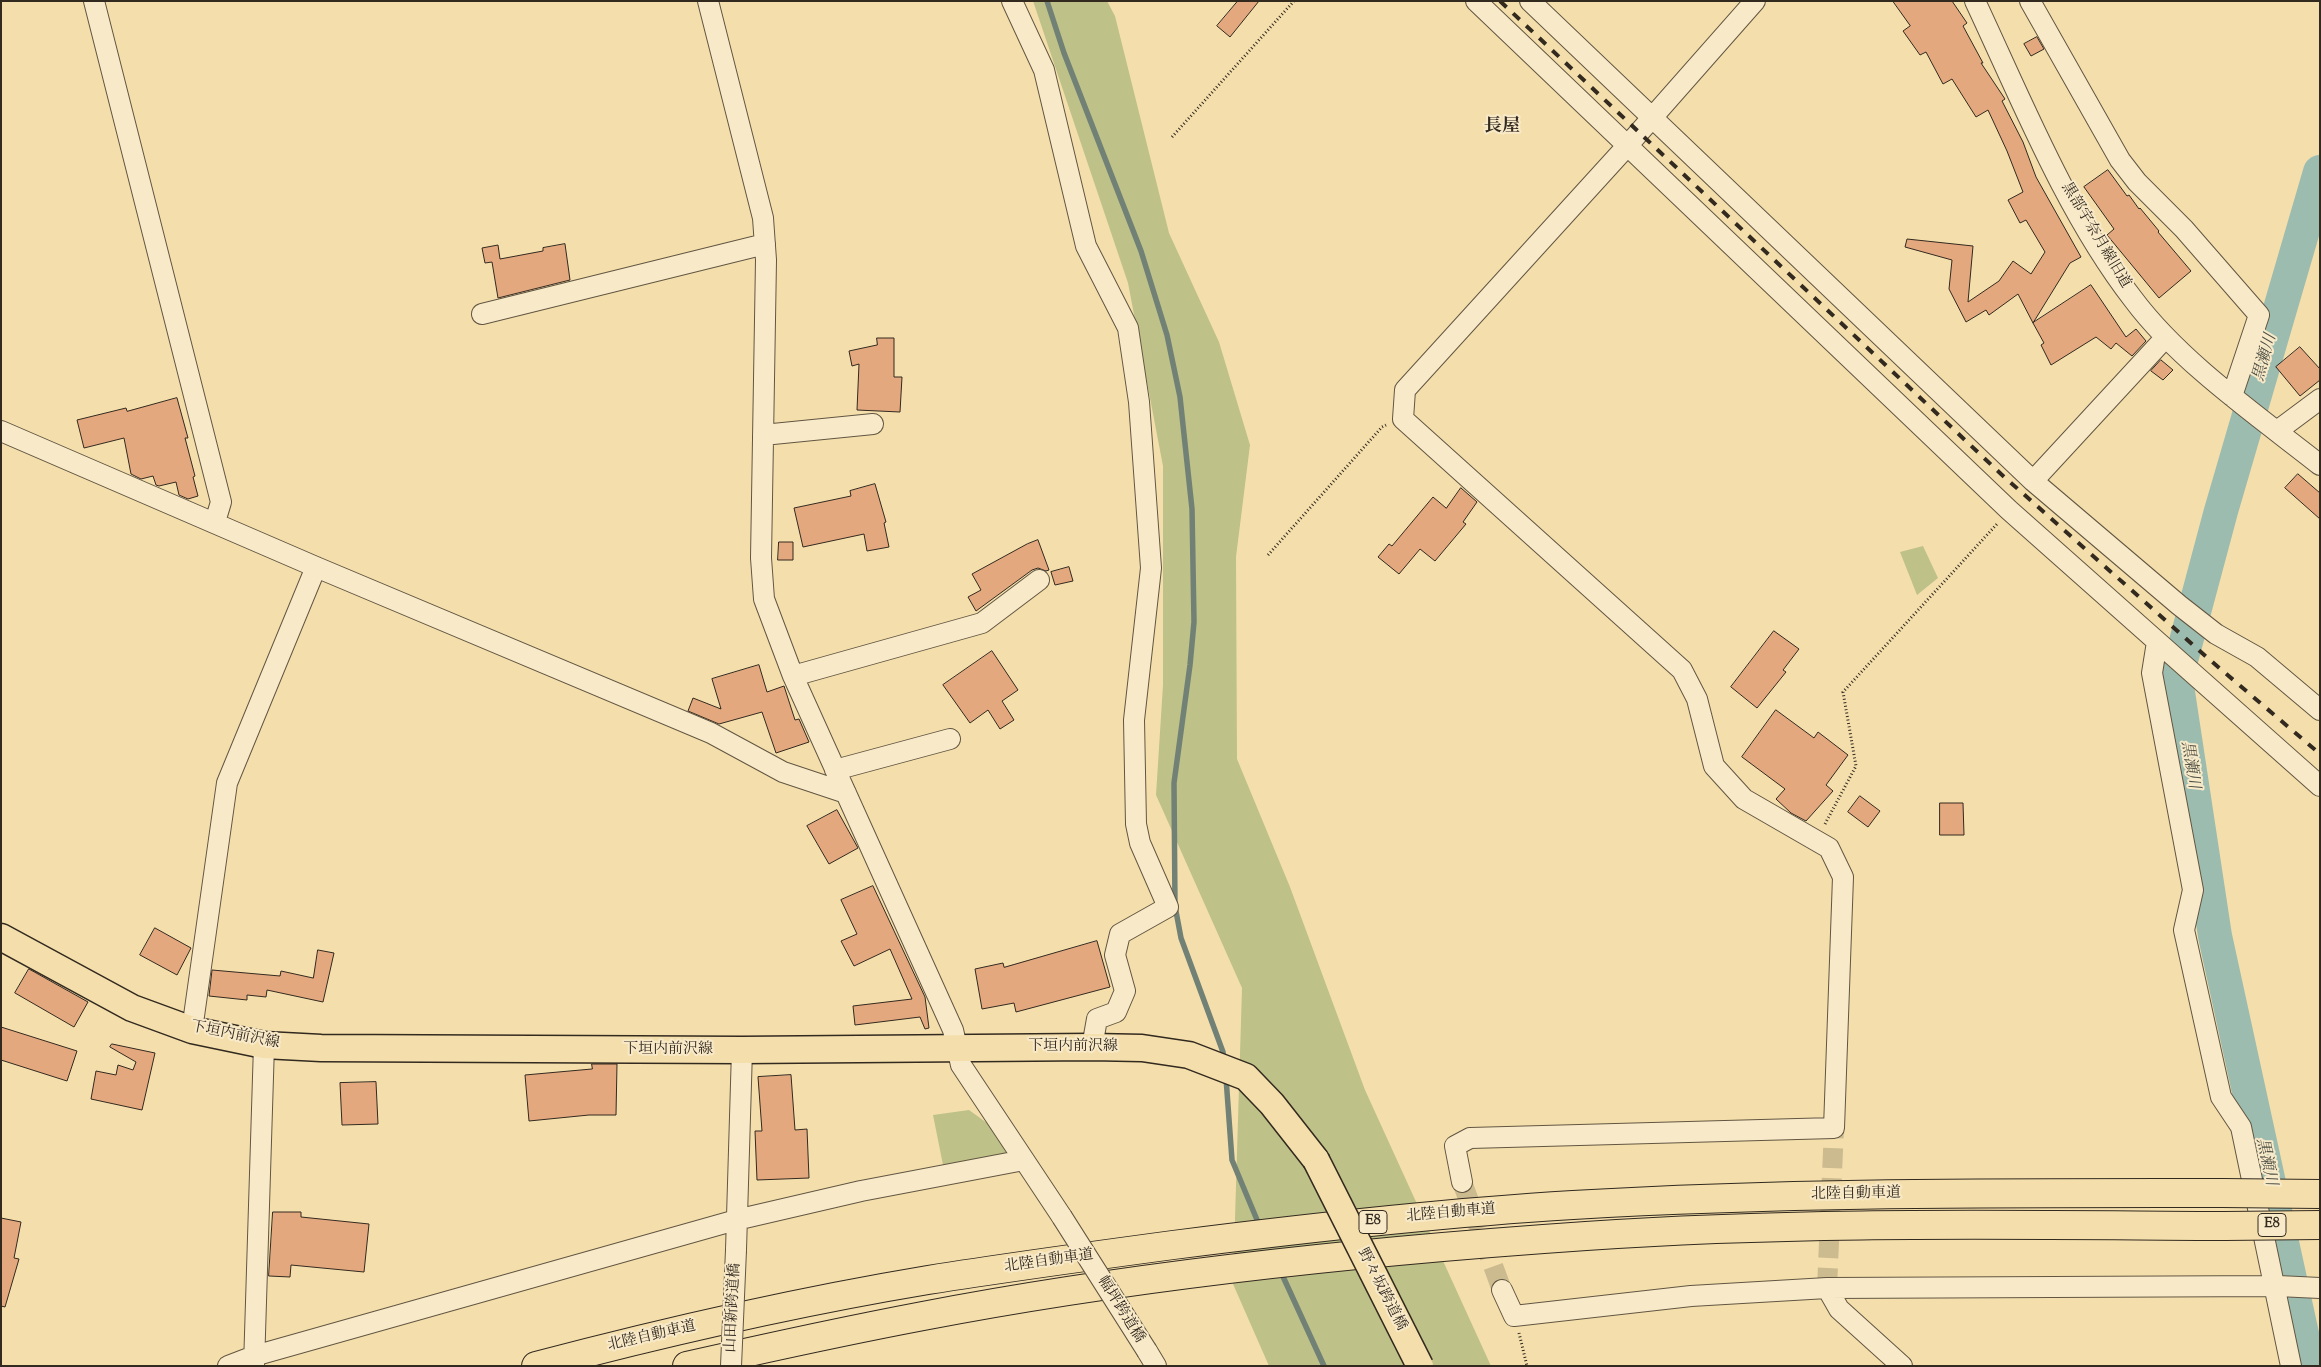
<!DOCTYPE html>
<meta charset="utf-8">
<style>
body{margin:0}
#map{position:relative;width:2321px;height:1367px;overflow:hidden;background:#f4dfac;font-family:"Sorts Mill Goudy",serif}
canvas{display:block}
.frame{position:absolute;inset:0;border:2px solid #32291f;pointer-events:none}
</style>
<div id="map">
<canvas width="2321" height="1367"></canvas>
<div class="frame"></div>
</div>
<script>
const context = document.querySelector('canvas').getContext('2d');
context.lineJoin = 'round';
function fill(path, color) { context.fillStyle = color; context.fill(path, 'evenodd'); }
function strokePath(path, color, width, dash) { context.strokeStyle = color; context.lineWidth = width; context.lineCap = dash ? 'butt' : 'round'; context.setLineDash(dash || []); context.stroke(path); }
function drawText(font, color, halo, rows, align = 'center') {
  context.font = font + ' "Sorts Mill Goudy","Noto Serif JP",serif'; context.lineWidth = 4; context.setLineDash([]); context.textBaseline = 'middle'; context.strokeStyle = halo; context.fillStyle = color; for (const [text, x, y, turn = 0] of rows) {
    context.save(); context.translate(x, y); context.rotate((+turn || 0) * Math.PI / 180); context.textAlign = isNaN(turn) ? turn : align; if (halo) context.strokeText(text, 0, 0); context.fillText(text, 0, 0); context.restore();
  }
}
fill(new Path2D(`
 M1033,1H1107L1115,16L1169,233L1219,342L1250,445L1236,557L1237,759L1290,887L1365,1090L1491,1366H1269L1233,1284L1242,988L1156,795L1163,685V466L1128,283Z
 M1923,546L1938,578L1917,595L1900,552Z
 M969,1110L987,1123L1008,1155L943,1165L933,1115Z`), '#bec188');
strokePath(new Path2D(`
 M1047,1L1064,53L1141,251L1167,335L1180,397L1192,509L1194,622L1190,665L1174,783L1175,906L1181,938L1223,1052L1224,1061
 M1226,1078L1232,1160L1260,1227
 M1280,1270L1324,1366`), '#728175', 5.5);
strokePath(new Path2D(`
 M2309,1366L2215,936L2176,679L2221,511L2320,172`), '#9cbcaf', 34);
const building = new Path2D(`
 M1238,1H1259L1230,37L1217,26Z
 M1893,1H1952L1967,23L1963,26L1983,63H1981L2005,99L2002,101L2023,142L2036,177L2081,257L2070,263L2033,323L2018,294L1989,315L1986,310L1966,322L1949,289L1952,260L1905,247L1907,239L1973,246L1968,302L1999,281L2013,261L2031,274L2045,252L2026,220L2020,223L2008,200L2023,192L2007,151L1988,110L1976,117L1952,79L1943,84L1926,52L1920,55L1903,31L1910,26Z
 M2037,37L2044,49L2031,56L2024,44Z
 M2108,170L2127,196L2129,195L2139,209L2140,208L2159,231L2158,232L2191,271L2159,298L2107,235L2114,229L2084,187Z
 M565,244L570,280L498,298L492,262L485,263L482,248L498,245L500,259L543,251V248Z
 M2091,285L2126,337L2136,329L2146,341L2132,356L2116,343L2111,349L2096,337L2051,365L2041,345L2044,343L2033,323Z
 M877,338H894V377H902L900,412L857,410L859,364L852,366L849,351L877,345Z
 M2300,347L2320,369V380L2300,396L2276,367Z
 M2161,360L2173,370L2163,380L2151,371Z
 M177,398L188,438H185L195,476L193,477L198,496L188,499L179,495L176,482L159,486L156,485L153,476L141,479L131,474L124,438L84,448L77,420L126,408L127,411Z
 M2298,474L2320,493V519L2285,488Z
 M875,484L886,522L884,523L889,547L867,551L864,534L803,547L794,508L851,496L850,491Z
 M1461,488L1477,502L1463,522L1466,524L1435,561L1420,549L1399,574L1378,557L1389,544L1392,546L1433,497L1446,508Z
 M1038,540L1049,570L1046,571L1038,568L1032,570L976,611L968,597L981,590L972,574L1027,544Z
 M779,542H793V560H778Z
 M1069,567L1073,581L1055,585L1051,572Z
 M1774,631L1799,649L1783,670L1786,672L1757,708L1731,687Z
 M992,651L1018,690L1002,701L1014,720L1000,729L988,710L970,723L943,685Z
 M759,665L767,692L784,686L795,720L799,719L809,742L776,753L762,712L719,724L688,711L693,698L721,709L712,679Z
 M1776,710L1814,738L1818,732L1848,755L1826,785L1833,791L1806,821L1791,813L1776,799L1785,789L1742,757Z
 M1860,796L1880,811L1868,827L1848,812Z
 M1940,803H1963L1964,835H1940Z
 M837,810L858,848L829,864L807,826Z
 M873,886L925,997L929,1028L925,1029L920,1017L855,1025L853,1006L912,999L890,949L854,966L841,941L857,934L841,900Z
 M155,928L191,948L177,975L140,955Z
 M1097,941L1110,987L1016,1012L1014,1003L982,1009L975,969L1003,963L1004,967Z
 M318,950L334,953L323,1002L267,990L266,997L247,995V1000L209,996L212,970L280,976L281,971L313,978Z
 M29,969L88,1002L74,1027L15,993Z
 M1,1027L77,1051L67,1081L1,1060Z
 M112,1044L155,1053L142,1110L91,1099L96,1071L116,1075L118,1065L133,1070L136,1062L110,1047Z
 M592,1064H617L616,1115H589L529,1121L525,1075L592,1069Z
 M791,1075L795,1130L807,1129L809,1178L757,1180L755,1131H762L758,1077Z
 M376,1082L378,1124L342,1125L340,1083Z
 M273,1212H301V1217L369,1224L364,1272L291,1265L290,1277L269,1276Z
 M1,1218L21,1222L14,1258L19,1259L5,1307L1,1306Z`);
fill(building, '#e4a87f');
strokePath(building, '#32291f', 1);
strokePath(new Path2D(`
 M1462,1182L1502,1290
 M1827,1288L1834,1128`), '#cdbb90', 20, [20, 10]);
const minor = new Path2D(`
 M94,1L221,502L215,522
 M708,1L763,218L766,260L761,558L764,599L793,676L953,1030L961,1065L1062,1217
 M1012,1L1044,70L1086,246L1128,328L1139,402L1151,568L1134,720L1136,824L1140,843L1168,907L1120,934L1115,955L1125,991L1116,1012L1097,1019L1092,1047
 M1476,1L2009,510L2320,786
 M1530,1L2033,481L2179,605L2216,634L2257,657L2320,710
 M1975,1C2021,99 2067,214 2133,299C2180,362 2258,416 2320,465
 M2030,1L2120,160L2137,182L2184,229L2259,315L2232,396
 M482,314L765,244
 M1,431L316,567L711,733L783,772L846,793
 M2277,431L2320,399
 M763,435L873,424
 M2033,481L2166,337
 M2157,642L2152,673L2193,890L2184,930L2221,1097L2241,1127L2291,1366
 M793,676L982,623L1039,580
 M835,770L950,739
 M192,1030L227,783L316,567
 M1462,1182L1455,1146L1470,1138L1834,1128L1843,877L1829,848L1744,799L1714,766L1697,699L1682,670L1403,419L1405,390L1628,145L1755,1
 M736,1250L742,1050
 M1827,1288L1839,1309L1902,1366
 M1502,1290L1514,1316L1691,1296L1827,1288L2278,1286L2320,1288
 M1147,1351L1156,1366
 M228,1366L254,1356L736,1220L861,1191L1024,1160
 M254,1366L264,1045`);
const major = new Path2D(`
 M1,937L132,1008L192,1030L264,1045L321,1048L742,1050L1092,1047L1142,1048L1189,1055L1246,1077L1272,1104L1316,1160`);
const highway = new Path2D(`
 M536,1366C665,1332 796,1302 928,1280C1010,1267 1091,1256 1173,1245C1306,1228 1439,1213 1573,1205C1789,1192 2005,1193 2222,1193
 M687,1366C766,1348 844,1331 923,1316C1141,1274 1365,1251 1586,1236C1798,1221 2012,1225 2224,1226`);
strokePath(minor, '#625642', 22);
strokePath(major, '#32291f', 29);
strokePath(highway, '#32291f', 30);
strokePath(new Path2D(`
 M1172,137L1294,1
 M1268,555L1382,427L1386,425
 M1825,824L1856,766L1843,692L1997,524
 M1519,1333L1527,1366`), '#32291f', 3, [1, 2.5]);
strokePath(minor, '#f8eac9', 20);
strokePath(major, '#f4dfac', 26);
strokePath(highway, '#f4dfac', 28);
strokePath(new Path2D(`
 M1500,1L2001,474L2210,660L2320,754`), '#32291f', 4, [9, 9]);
const minorBridge = new Path2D(`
 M1062,1217L1147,1351
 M731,1366L736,1250`);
const majorBridge = new Path2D(`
 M1316,1160L1420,1366`);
const highwayBridge = new Path2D(`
 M2222,1193L2320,1194
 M2224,1226L2320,1225`);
strokePath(minorBridge, '#625642', 22, []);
strokePath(majorBridge, '#32291f', 29, []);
strokePath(highwayBridge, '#32291f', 30, []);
strokePath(minorBridge, '#f8eac9', 20);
strokePath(majorBridge, '#f4dfac', 26);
strokePath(highwayBridge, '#f4dfac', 28);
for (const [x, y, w] of [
 [1373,1222,28],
 [2272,1225,28]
]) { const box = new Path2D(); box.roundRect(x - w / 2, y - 11.5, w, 23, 4); context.fillStyle = '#f8eac9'; context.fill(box); strokePath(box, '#32291f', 1); }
drawText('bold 14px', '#32291f', null, [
 ["E8",1373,1222],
 ["E8",2272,1225]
]);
drawText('15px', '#32291f', '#f8eac9', [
 ["黒部宇奈月線旧道",2095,236,59],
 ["下垣内前沢線",235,1036,11],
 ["下垣内前沢線",1073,1047],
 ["下垣内前沢線",668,1050],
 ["北陸自動車道",1856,1195,-1],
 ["北陸自動車道",1451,1214,-5],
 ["北陸自動車道",1049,1262,-8],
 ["野々坂跨道橋",1381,1290,63],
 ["山田新跨道橋",734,1308,-87],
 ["幅坪跨道橋",1120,1310,58],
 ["北陸自動車道",652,1337,-13]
]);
drawText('italic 16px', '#4c4e43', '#f8eac9', [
 ["黒瀬川",2266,358,-74],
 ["黒瀬川",2189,765,81],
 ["黒瀬川",2265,1162,78]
]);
drawText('bold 18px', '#32291f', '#f8eac9', [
 ["長屋",1502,128]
]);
</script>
